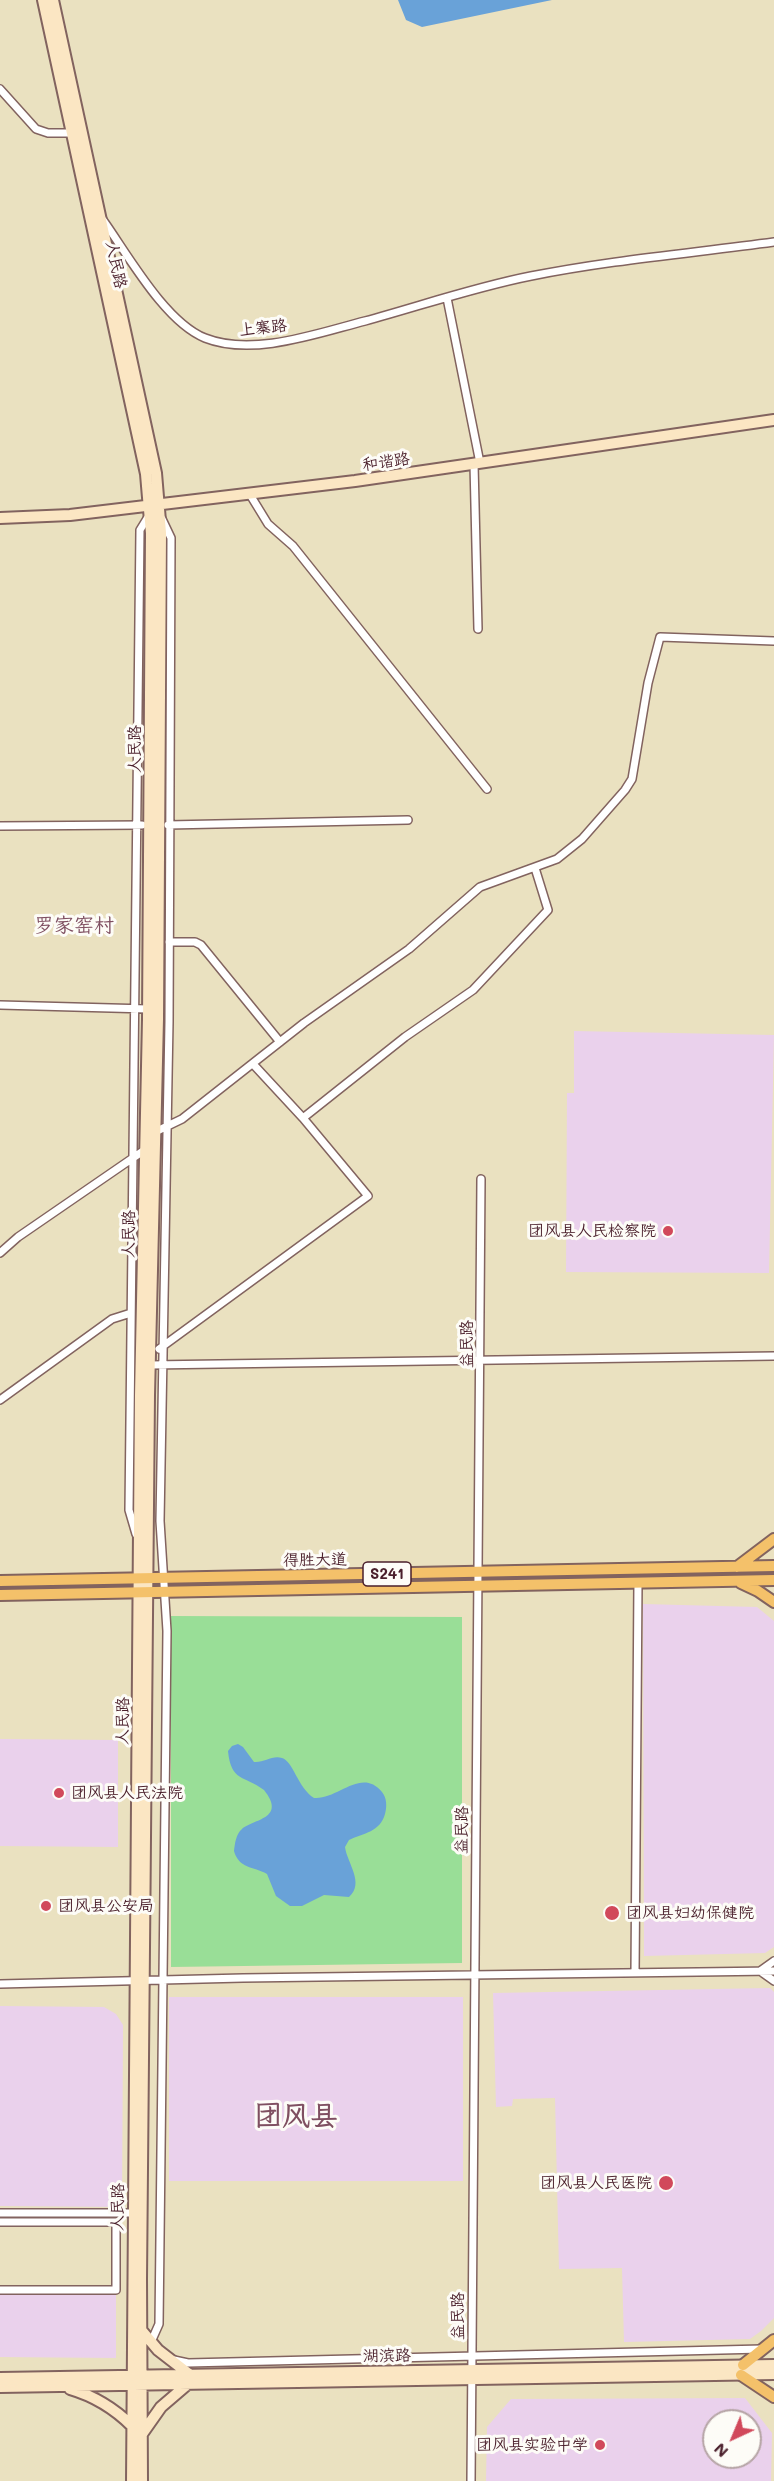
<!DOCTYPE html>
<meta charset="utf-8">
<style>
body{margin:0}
#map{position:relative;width:774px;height:2481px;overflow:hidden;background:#eae1c0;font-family:Mali,sans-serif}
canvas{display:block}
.north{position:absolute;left:702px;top:2409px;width:60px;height:60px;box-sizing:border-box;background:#fdfcf7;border:2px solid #b5a4a5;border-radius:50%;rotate:224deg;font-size:16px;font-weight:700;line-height:24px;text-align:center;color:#4a1f2b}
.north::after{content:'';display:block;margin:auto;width:21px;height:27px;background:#d1495b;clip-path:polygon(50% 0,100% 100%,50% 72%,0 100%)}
</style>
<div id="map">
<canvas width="774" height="2481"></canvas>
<div class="north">N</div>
</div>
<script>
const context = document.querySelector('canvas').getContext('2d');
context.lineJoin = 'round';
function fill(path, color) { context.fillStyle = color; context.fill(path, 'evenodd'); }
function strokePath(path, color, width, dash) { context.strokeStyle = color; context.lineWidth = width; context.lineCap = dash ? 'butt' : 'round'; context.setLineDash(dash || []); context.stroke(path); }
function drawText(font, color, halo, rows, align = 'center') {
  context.font = font + ' Mali,"LXGW WenKai TC",sans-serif'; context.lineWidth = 6; context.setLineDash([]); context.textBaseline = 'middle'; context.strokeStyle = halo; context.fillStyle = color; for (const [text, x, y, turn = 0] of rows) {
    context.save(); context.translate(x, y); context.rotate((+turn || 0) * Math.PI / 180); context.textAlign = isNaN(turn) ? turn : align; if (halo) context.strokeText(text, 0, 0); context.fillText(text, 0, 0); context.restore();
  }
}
fill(new Path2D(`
 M574,1031L774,1035L769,1273L566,1272L567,1093H574Z
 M643,1604L757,1607L774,1621V1947L765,1953L644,1956Z
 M0,1739L118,1740V1847L0,1846Z
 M770,1988L774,1992V2318L761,2331L750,2339L624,2342L622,2268L559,2269L555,2098L513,2099L512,2106L496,2107L493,1993Z
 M169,1997H463V2181H169Z
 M0,2006L104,2007L116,2014L123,2025L122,2207L0,2206Z
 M0,2290H116V2358L0,2357Z
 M745,2398L772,2433L771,2481H486L487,2427L511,2399ZM714,2421H750V2457H714Z`), '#ead1ec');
fill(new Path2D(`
 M171,1616L462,1617V1963L171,1967Z`), '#99de97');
fill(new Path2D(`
 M398,0H552L422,27L406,20Z
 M238,1744L243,1747L254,1762C264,1763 272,1755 282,1758C293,1761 298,1788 314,1798C338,1800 361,1767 382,1792C387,1798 387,1807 385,1814C380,1832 364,1833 349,1840L345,1847C347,1863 365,1883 349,1897L324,1895L302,1906H290L276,1896L267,1874C253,1866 239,1869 234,1851C235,1843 236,1834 242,1829C253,1819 287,1819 264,1790C244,1775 231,1782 228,1751L232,1746Z`), '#69a2d8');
const street = new Path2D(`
 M0,89L36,129L48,133H72
 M103,220C128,255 165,322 205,338C253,357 318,333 365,321C420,306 475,287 531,276C611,260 693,253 774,242
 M447,298L480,463
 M474,464L478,629
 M249,493L268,524L293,546L487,789
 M168,825L408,820
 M0,826L142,825
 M169,942H195L201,945L280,1042
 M0,1005L148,1009
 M303,1118L405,1037L473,990L548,910L535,868
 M155,1132L182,1119L304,1023L409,949L480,887L557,859L582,839L625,790L632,779L648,683L660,637L774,641
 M0,1253L18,1237L146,1149
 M159,1349L368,1196L303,1118L253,1064
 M150,1365L774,1356
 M0,1400L112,1319L131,1313
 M136,1534L129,1510L140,530L148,517
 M774,1961L760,1971L774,1981
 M635,1973L638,1582
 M0,1984L243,1978L774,1971
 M0,2213H133
 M0,2222H116V2290H0
 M151,2342L159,2324L167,1631L160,1521L169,1022L171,538L162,519
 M174,2360L188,2363L762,2349
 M471,2481L481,1179`);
const secondary = new Path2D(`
 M43,0L146,474L151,533L148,1019L140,1395L132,2481
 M53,0L156,473L161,533L158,1019L149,1395L141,2278L142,2481
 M0,518L70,515L355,481L774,420
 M142,2331L158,2350L189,2374
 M0,2378L774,2365
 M0,2387L774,2374
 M70,2389C94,2396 114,2408 132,2426
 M142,2434L161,2407L189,2383`);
const primary = new Path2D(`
 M737,1567L774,1539
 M0,1581L774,1566
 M741,1583L758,1591L774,1602
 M0,1595L774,1580
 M743,2365L774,2340
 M741,2375L774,2397`);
strokePath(street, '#82635f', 10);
strokePath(secondary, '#82635f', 14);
strokePath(primary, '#82635f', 14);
strokePath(street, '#fff', 7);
strokePath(secondary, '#fbe6c3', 10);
strokePath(primary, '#f4c16a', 10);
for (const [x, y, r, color] of [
 [668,1231,6,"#d1495b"],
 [59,1793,6,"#d1495b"],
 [46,1906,6,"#d1495b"],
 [612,1913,8,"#d1495b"],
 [666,2183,8,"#d1495b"],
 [600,2445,6,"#d1495b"]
]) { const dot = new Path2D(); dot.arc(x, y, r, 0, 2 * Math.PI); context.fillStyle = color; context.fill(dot); strokePath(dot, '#fdfcf7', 2); }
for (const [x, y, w] of [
 [387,1574,48]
]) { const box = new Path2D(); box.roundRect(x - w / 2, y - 12, w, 24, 4.5); context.fillStyle = '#fdfcf7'; context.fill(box); strokePath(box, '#4a1f2b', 1.5); }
drawText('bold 15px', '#4a1f2b', null, [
 ["S241",387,1574]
]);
drawText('16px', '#4a1f2b', '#fdfcf7', [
 ["人民路",116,265,78],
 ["上寨路",263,328,-6],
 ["和谐路",386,462,-8],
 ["人民路",135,749,-90],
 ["人民路",129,1234,-89],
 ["益民路",467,1344,-90],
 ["得胜大道",315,1560,-1],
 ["人民路",123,1721,-89],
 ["益民路",462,1830,-89],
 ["人民路",118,2207,-89],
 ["益民路",458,2316,-90],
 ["湖滨路",387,2356,-1]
]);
drawText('16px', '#4a1f2b', '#fdfcf7', [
 ["团风县人民检察院",656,1231],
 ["团风县人民法院",71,1793,"left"],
 ["团风县公安局",58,1906,"left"],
 ["团风县妇幼保健院",626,1913,"left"],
 ["团风县人民医院",652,2183],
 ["团风县实验中学",588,2445]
], 'right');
drawText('20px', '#7f4f61', '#fdfcf7', [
 ["罗家窑村",74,926]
]);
drawText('bold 28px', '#7f4f61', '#fdfcf7', [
 ["团风县",296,2116]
]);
</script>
